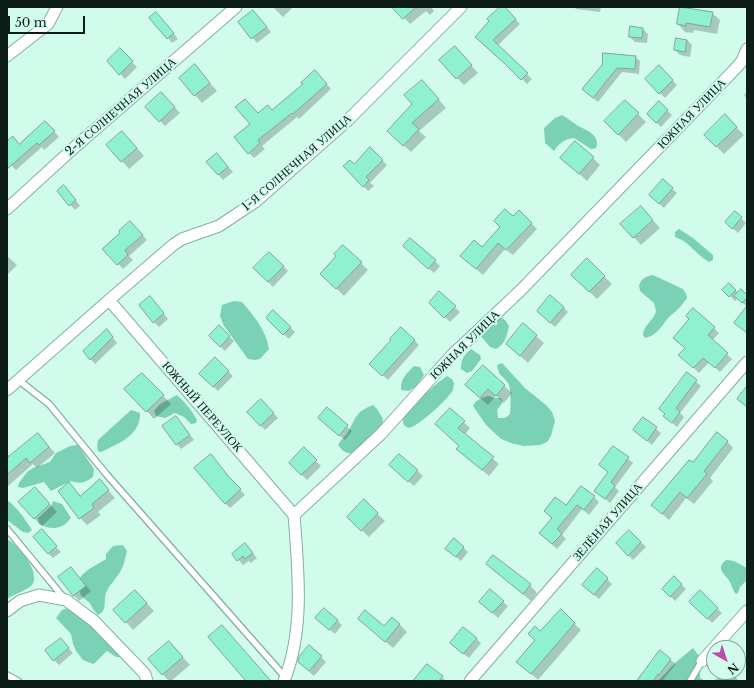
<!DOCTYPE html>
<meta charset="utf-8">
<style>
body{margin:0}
#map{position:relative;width:754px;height:688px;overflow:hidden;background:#d1fcec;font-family:"Libre Baskerville",serif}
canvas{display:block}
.frame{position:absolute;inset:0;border:8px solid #0d1d17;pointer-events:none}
.north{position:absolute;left:706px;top:640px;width:40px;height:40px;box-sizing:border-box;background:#d1fcec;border:1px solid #83a397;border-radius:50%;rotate:141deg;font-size:11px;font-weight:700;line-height:16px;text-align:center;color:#0d1d17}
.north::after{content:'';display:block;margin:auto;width:14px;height:18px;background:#bd4daa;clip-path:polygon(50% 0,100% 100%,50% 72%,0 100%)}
.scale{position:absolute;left:8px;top:16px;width:77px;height:18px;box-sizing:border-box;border:2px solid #0d1d17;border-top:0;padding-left:5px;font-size:12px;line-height:14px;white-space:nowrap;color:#0d1d17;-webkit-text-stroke:3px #d1fcec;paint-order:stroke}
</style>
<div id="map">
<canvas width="754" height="688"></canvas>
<div class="frame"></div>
<div class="north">N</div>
<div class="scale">50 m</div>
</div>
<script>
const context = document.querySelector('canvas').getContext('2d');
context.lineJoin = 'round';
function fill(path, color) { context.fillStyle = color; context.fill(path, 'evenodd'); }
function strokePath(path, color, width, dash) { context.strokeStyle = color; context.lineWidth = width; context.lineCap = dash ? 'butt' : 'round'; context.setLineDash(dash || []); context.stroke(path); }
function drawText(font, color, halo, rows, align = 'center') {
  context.font = font + ' "Libre Baskerville",serif'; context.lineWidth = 4; context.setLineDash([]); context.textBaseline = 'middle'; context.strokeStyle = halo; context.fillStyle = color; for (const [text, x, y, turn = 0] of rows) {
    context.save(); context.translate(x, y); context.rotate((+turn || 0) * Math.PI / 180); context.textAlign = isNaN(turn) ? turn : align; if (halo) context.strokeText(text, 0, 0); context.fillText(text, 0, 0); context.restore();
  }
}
fill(new Path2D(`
 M562,115C568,119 573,122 578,126C587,130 601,136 596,148L591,149L574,138C565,139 559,143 554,151L545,143L544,128L555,118Z
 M679,229L693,238L713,255V260L709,262C696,255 689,241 675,237V232Z
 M653,275L683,289L686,294L687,298C682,306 676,311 669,317C662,325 657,336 645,338L643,335C643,325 654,321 656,311L654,303L640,291L639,285C642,279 645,276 653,275Z
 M234,301L242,302C254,316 266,330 269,349L260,359L255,360L248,359L224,326L220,316L222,305Z
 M500,317L506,321L509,326C507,336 505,344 496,349L490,347L480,335L495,319Z
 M471,349L480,355L481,359L472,371L467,373L461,369C461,359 464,355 471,349Z
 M502,363L525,388L546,405L552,412L555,421L551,436L547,442L540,445L524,446L514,444L501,439L486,425L473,406C475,400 483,397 489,396L494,398H501L503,402L497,410L498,418H505L510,414C511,409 511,386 508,383C501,373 500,379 497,365Z
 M414,366L420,367L424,375L416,386L409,391L401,390C401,378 406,374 414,366Z
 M447,376L452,379L454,383C454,384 453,389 453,390C448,399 419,426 409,428C406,427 403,425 403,421C403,411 438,382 447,376Z
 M177,395C185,402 192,411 197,420L196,423L191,424L184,417L175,413L165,418L156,416L154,411L160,404Z
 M373,405L377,409L383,419C383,422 382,426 381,429C377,435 357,451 351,453C345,454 341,449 338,445C341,439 345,437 348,432C357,417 354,413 373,405Z
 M131,410L140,413C141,435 118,444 101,452L98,451L97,446L98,440Z
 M78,445L94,469L93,477C85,483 81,484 71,481L51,491L44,482L23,488L18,487L19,483L27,472L33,468L50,462L56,453L70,446Z
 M7,500C18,508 24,518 32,530L28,533L23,532L7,520Z
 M53,501L62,504L71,518C63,529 51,531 39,524L38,518L51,506Z
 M7,539C17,544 42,573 32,585C26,591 14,594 7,599Z
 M123,545L127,551C125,558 124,566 120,572C116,579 109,585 106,593C103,602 108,610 98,615C94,611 92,607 89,602C86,600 81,597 80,593C71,575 94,567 106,559V554L113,546Z
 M726,560C735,560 739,564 747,568V580L740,587L738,593L736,594C732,590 732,584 728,579C723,573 716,568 726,560Z
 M68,608L86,619L120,653V657H116L107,651C103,654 99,660 93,664L83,660L76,651L73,644L71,634L56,618L62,610Z
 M693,648L699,656L700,678L705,681H658L675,663Z
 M722,676L736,677L738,681H713Z`), '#7bd1b5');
fill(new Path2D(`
 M273,7H291L292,8L283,17Z
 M394,7H431L434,11L430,15L426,11L410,24Z
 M502,7H503L520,24L497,46L532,79L527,84L511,68L481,42L490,21Z
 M574,7H601L600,12L576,9Z
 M712,13L720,20L717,34L694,30L693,33L685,32L678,24Z
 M258,16L271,32L257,43L239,22Z
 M161,18L178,39L172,43L168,38Z
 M643,29L648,34L647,43L635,42L630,37Z
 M687,40L692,45L690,57L680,55L675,50Z
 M120,50L137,67L125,79L108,61Z
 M462,55L478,73L464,85L457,78Z
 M635,57L640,61L639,74L622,72L598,102L588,94L603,65Z
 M195,66L217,91L202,103L195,95Z
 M659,67L677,85L665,98L646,79Z
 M320,77L331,89L299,119L297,117L262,146L265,149L254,158L249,153L251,124L258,114L272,111L304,85Z
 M429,88L446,108L419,131L426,137L411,152L396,138L413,104Z
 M747,92V99L744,95Z
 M166,98L180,113L165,126L146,107Z
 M625,101L646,122L626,142L605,121Z
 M659,103L672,115L661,127L648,114Z
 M725,116L744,135L724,154L705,135Z
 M50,127L59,137L44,150L42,147L16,170L7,161V143L20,145Z
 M130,140L144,156L129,169L122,161Z
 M370,148L387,165L370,183L374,186L368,191L344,166H354Z
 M217,154L233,172L223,180L208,162Z
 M593,158L600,165L587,181L569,165Z
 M672,189L677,193L664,208L655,200Z
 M58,191H69L80,206L75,210Z
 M519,211L537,229L513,255L505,249L483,275L468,262Z
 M735,212L746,223L738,233L731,227Z
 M648,215L660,228L641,245L622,224Z
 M135,227L147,240L129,256L133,260L123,269L104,249Z
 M409,251L435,261L440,266L434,273Z
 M269,253L288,271L273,287L255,268Z
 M7,256L17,265L7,275Z
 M587,260L612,284L597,299L572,275Z
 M361,263L368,270L344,296L329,281Z
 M729,285L738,293L747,296V307L738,298L735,301L724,290Z
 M439,293L460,312L450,322L430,303Z
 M150,297L168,319L159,327L154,322Z
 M563,307L568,312L555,327L543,316Z
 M272,323L290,327L295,332L289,339Z
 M523,324L544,343L528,363L507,344Z
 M219,327L234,341L225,351L210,336Z
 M714,328L719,333L712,341L732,359L720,372L709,362L699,373L685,359Z
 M111,335L117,343L95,364L84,351Z
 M414,340L419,345L388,380L370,364Z
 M215,359L233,376L218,391L200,374Z
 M483,367L512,393L504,403L496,396L488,405L474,393Z
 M142,374L171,404L154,419L126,389Z
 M687,374L701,386L680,413L684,417L677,427L664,416Z
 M261,400L278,418L265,430L248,412Z
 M327,409L352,431L345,440L324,423Z
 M450,409L470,428L465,435L499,464L489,476L457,449L460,446Z
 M643,418L661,433L652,445L634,430Z
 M180,422L194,440L181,449L163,426Z
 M38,434L55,453L37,468L33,464L7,487V454L10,457Z
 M727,441L733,448L710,478L713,481L694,504L686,498L669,520L652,505L693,464Z
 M613,447L633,463L615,487L619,491L610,503L596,491L609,473Z
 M304,449L321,466L307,480L290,463Z
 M399,455L423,476L414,486L395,470Z
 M100,481L115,498L98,512L101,515L87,525L80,518L59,491L69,483L81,496Z
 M234,483L245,495L230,508L225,503Z
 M35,488L57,512L42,526L34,518Z
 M594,497L599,502L589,515L582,509L562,535L566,539L557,549L545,538L567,507Z
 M364,501L385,521L369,537L348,517Z
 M629,531L646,547L633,560L617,543Z
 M46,536L61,552L53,558L48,553Z
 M245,544L257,558L251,563L249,561L243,565L233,554Z
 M463,547L468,552L461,561L451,553Z
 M487,564L530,585L537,593L531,601Z
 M71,568L91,591L79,601L59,578Z
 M674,577L686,589L675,601L663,589Z
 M607,579L612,584L599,599L588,590Z
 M700,592L722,613L712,623L691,602Z
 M143,599L154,611L133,630L126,622Z
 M503,602L508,606L498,618L486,607Z
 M561,611L581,630L538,680L518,662L536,641L541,632Z
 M337,620L342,625L335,634L321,623Z
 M399,624L407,632L393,648L367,626L384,627Z
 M476,638L481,643L469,658L456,648Z
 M61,639L73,653L59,665L54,660Z
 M169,642L190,665L171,681H169L150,660Z
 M660,652L676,664L662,681H636L642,673L643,674Z
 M321,657L326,662L314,676L304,667Z
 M442,677L446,681H415Z`), '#0003');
const building = new Path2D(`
 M392,7H416L403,19Z
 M500,7H505L516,19L493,40L528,73L521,80L505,64L475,37L489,21L487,19Z
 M680,7L713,12L710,27L686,23V26L677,24Z
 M253,10L267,27L251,39L238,22Z
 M156,12L174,33L167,39L149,18Z
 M630,26L643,28L642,38L629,37Z
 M676,38L687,40L685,52L674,50Z
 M455,46L472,65L456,79L439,60Z
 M120,48L133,61L119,75L107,61Z
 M603,53L636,56L635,69L617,68L593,98L582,89L602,65Z
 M195,64L210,83L194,96L179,78Z
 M659,65L673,80L659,94L645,79Z
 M315,70L327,84L293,114L292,113L258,140L260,143L248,154L234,137L250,124L235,107L245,99L258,113L268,105L272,110L303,84L301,83Z
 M422,80L439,99L412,123L419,129L403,146L387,131L412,104L404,95Z
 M161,92L175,107L159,122L145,107Z
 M625,100L639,113L618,135L604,121Z
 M659,101L668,110L656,123L647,114Z
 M725,114L737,127L716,147L704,135Z
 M45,121L55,131L39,145L37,143L7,169V141L13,136L19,144Z
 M122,131L137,148L121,162L106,145Z
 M575,141L594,157L579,174L560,158Z
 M370,147L383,160L366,177L369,180L363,187L343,166L350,160L354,164Z
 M217,153L228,167L218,175L206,162Z
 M663,179L673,188L659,204L649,195Z
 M64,185L76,200L69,206L57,191Z
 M641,206L653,220L633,238L620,224Z
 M505,209L513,216L519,210L532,223L506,250L498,243L476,269L460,256L474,240L482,247L500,227L494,221Z
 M735,211L742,217L732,229L725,222Z
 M130,221L143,235L125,250L128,255L117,265L102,249L120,233L119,231Z
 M410,238L436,260L428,269L403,246Z
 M343,245L362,262L336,289L320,274L336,256L334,254Z
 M269,252L284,266L268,282L253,268Z
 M587,258L605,276L589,292L571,275Z
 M729,283L736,290L729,297L722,290Z
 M741,289L747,295V298L742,303L734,296Z
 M439,291L456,306L444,318L429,303Z
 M550,295L564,307L550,323L537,311Z
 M150,296L164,313L153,323L139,305Z
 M747,306V333L734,323Z
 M693,308L715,327L708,335L728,353L715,368L703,358L693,368L678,355L685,348L673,338L689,319L686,316Z
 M273,310L291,327L283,335L266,318Z
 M523,323L537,335L520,356L506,344Z
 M219,325L230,336L220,347L209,336Z
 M401,327L415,340L382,376L369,364L391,340L390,339Z
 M107,329L113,337L90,360L83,351Z
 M215,357L229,371L213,387L199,374Z
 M483,365L505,385L496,396L488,389L480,398L465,385Z
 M687,372L697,380L676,408L680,412L672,423L663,416L665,414L659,409Z
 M142,373L164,395L146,412L124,389Z
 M747,386V407L737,399Z
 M261,399L274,413L260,426L247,412Z
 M327,407L348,425L339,436L318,418Z
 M450,408L465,421L458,428L494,457L482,470L456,449L459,446L435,424Z
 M176,416L190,435L176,445L162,426Z
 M643,417L657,427L647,441L633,430Z
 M717,432L728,441L704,471L707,474L687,498L680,492L662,514L651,505L689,460L693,462Z
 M38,433L49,447L30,463L26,458L7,475V458Z
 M613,446L629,457L611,482L615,486L605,499L594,491L608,472L599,465Z
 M304,447L317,460L301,475L289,463Z
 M211,454L229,477L241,489L225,504L194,468Z
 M399,454L418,470L408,482L389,465Z
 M100,479L109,490L92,504L94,508L79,519L58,491L69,482L80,496Z
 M581,486L595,496L584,510L577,505L557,529L562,534L552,544L539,533L552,518L544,511L555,497L566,505Z
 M35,487L50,504L34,519L18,502Z
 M364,499L378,513L361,531L347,517Z
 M42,529L57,546L48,554L33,537Z
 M629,530L641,542L628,556L616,543Z
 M454,538L464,547L456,557L445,549Z
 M245,543L253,553L245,559L243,556L237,561L232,554Z
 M493,555L531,584L523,594L486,564Z
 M71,567L86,586L73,596L58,577Z
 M597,568L608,578L594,595L582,585Z
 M674,576L682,584L670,597L662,589Z
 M490,589L504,601L492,613L479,602Z
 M135,590L147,603L125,623L113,610Z
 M700,590L718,608L707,619L689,602Z
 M324,608L338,620L329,630L315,618Z
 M561,609L575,623L531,674L516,662L535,640L528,634L535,626L540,631Z
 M365,610L384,626L392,617L400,624L385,642L358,619Z
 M222,625L271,681H246L208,637Z
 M463,627L477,638L463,654L450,643Z
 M61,638L69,648L53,661L45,650Z
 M169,641L183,657L162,675L148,659Z
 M309,645L322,656L309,671L298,662L299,657Z
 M660,650L671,659L659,675L658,674L653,681H637Z
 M427,664L443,676L439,681H413Z`);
fill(building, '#90f1d1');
strokePath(building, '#7ea698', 1);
const lane = new Path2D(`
 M18,381L21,382L49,404L107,475L285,677
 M7,529L64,598
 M7,675L18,681
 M690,681L702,661`);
const street = new Path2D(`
 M7,56L48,24L57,7
 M7,209L76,146L236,7
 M109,300L294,515
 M7,390L109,300L173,245L182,239L219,226L255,202L348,120L461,7
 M7,611L20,601L39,595L66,600L94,621L145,674L147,681
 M702,661L747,611
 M284,681C305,629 298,569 294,515L381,434L452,355L521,290L737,67L742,61L747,49
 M470,681L747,362`);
strokePath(lane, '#86aea0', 8);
strokePath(street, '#86aea0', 13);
strokePath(lane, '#fff', 5.5);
strokePath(street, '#fff', 11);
drawText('12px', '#0d1d17', '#d1fcec', [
 ["2-Я СОЛНЕЧНАЯ УЛИЦА",121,107,-41],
 ["ЮЖНАЯ УЛИЦА",692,114,-46],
 ["1-Я СОЛНЕЧНАЯ УЛИЦА",297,163,-41],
 ["ЮЖНАЯ УЛИЦА",465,345,-45],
 ["ЮЖНЫЙ ПЕРЕУЛОК",202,407,49],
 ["ЗЕЛЁНАЯ УЛИЦА",608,522,-49]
]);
</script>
